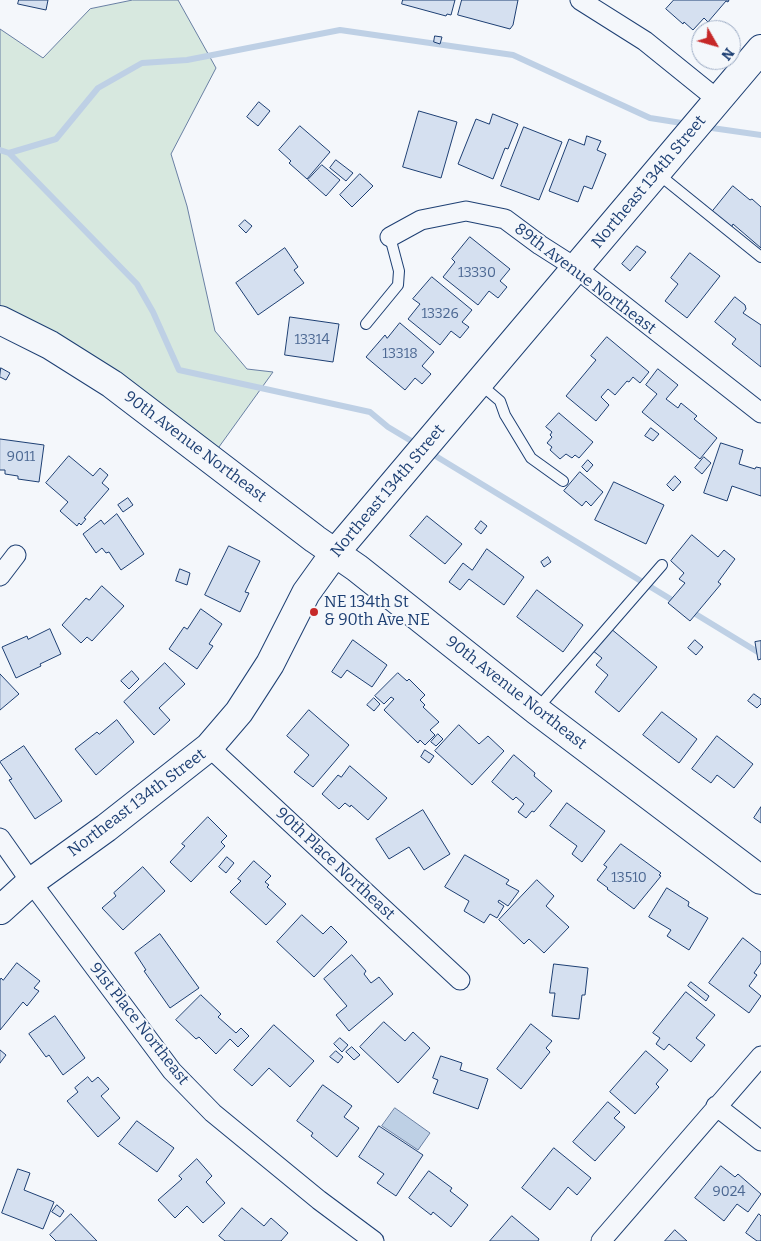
<!DOCTYPE html>
<style>
body{margin:0}
#map{position:relative;width:761px;height:1241px;overflow:hidden;background:#f4f7fb;font-family:Bitter,serif}
canvas{display:block}
.north{position:absolute;left:691px;top:20px;width:50px;height:50px;box-sizing:border-box;background:#f4f7fb;border:1px solid #9eadc5;border-radius:50%;rotate:128deg;font-size:14px;font-weight:700;line-height:20px;text-align:center;color:#1d3f73}
.north::after{content:'';display:block;margin:auto;width:18px;height:22px;background:#c62828;clip-path:polygon(50% 0,100% 100%,50% 72%,0 100%)}
</style>
<div id="map">
<canvas width="761" height="1241"></canvas>
<div class="north">N</div>
</div>
<script>
const context = document.querySelector('canvas').getContext('2d');
context.lineJoin = 'round';
function fill(path, color) { context.fillStyle = color; context.fill(path, 'evenodd'); }
function strokePath(path, color, width, dash) { context.strokeStyle = color; context.lineWidth = width; context.lineCap = dash ? 'butt' : 'round'; context.setLineDash(dash || []); context.stroke(path); }
function drawText(font, color, halo, rows, align = 'center') {
  context.font = font + ' Bitter,serif'; context.lineWidth = 4; context.setLineDash([]); context.textBaseline = 'middle'; context.strokeStyle = halo; context.fillStyle = color; for (const [text, x, y, turn = 0] of rows) {
    context.save(); context.translate(x, y); context.rotate((+turn || 0) * Math.PI / 180); context.textAlign = isNaN(turn) ? turn : align; if (halo) context.strokeText(text, 0, 0); context.fillText(text, 0, 0); context.restore();
  }
}
const green = new Path2D(`
 M133,0H178L216,68L171,154L187,206L215,331L247,369L273,372L211,458L0,320V29L43,58L90,9Z`);
fill(green, '#d7e8df');
strokePath(green, '#687fa3', 1);
const water = new Path2D(`
 M395,1108L430,1133L418,1150L382,1126Z`);
fill(water, '#bed0e5');
strokePath(water, '#687fa3', 1);
strokePath(new Path2D(`
 M705,127L761,135
 M0,150L9,153L137,284L153,312L179,370L370,412L388,427L418,445
 M9,153L56,139L98,88L142,63L187,60L340,30L513,55L650,118L688,124
 M429,452L677,603
 M689,610L761,654`), '#bed0e5', 6);
const building = new Path2D(`
 M19,0H48L46,10L18,4Z
 M403,0H455L451,15L447,14L446,16L402,4Z
 M462,0H518L513,25L510,29L458,15Z
 M674,0H729L728,2L726,1L708,22L704,18L693,30L684,22L683,24L666,9Z
 M435,36L442,37L440,44L434,42Z
 M259,102L270,111L258,126L247,117Z
 M419,111L457,122L441,178L403,167Z
 M493,114L518,124L508,149L505,148L493,179L458,164L476,119L489,124Z
 M300,126L330,152L307,179L289,163L291,161L279,150Z
 M524,127L562,142L539,200L501,186Z
 M587,136L601,141L597,150L606,154L592,189L584,186L578,202L549,191L569,139L584,145Z
 M336,160L353,173L346,181L330,168Z
 M322,165L340,180L326,196L308,180Z
 M360,174L373,186L352,207L340,195Z
 M733,186L750,200L752,199L761,207V248L733,224L731,228L712,212Z
 M245,220L252,226L246,233L239,226Z
 M470,237L510,269L500,281L507,287L498,298L489,291L478,305L443,277L455,262L452,259Z
 M637,246L646,252L630,271L622,264Z
 M285,248L298,267L294,270L304,283L258,315L236,283Z
 M690,253L720,276L687,318L665,301L678,284L671,278Z
 M432,277L472,310L462,322L469,327L460,338L451,331L440,345L408,319L420,304L413,299Z
 M735,297L745,305L746,309L743,313L761,325V367L732,344L736,339L715,322Z
 M290,317L339,324L333,362L285,355Z
 M400,323L434,352L422,366L431,374L422,384L415,378L405,390L366,357L385,335L387,338Z
 M607,337L649,372L640,383L633,377L629,382L627,381L615,395L608,389L601,397L609,405L596,421L566,396L596,360L591,356Z
 M1,368L10,373L6,380L0,377Z
 M658,369L678,385L666,399L678,408L681,403L697,416L694,419L717,438L700,459L642,412L657,394L646,385Z
 M559,413L593,442L579,458L575,455L572,458L566,454L560,459L550,450L552,447L547,443L552,437L550,435L552,432L546,427Z
 M651,428L659,434L653,441L645,436Z
 M0,439L44,445L39,482L18,479V476L5,474V470H0Z
 M721,443L743,450L739,464L755,469L756,467L761,468V496L732,486L727,501L704,493Z
 M69,456L93,476L100,468L108,475L102,483L109,489L84,518L86,519L81,525L79,523L77,526L60,511L68,502L46,483Z
 M704,457L711,463L702,474L695,468Z
 M588,460L593,465L587,472L582,467Z
 M580,472L603,492L591,506L586,501L582,506L564,491Z
 M675,476L681,482L673,491L667,485Z
 M614,482L664,505L646,544L595,520Z
 M128,498L133,505L123,512L118,505Z
 M117,514L144,554L121,570L109,552L106,553L102,548L96,553L83,534L101,520L104,524Z
 M427,516L462,544L445,564L410,536Z
 M481,521L487,526L481,534L475,529Z
 M692,535L718,557L724,550L735,559L718,582L721,584L690,621L668,603L685,583L679,579L684,573L671,561Z
 M229,546L260,561L245,592L249,593L240,612L205,595Z
 M487,549L524,577L504,605L469,579L460,590L449,582L463,563L472,570Z
 M548,557L551,562L544,567L541,562Z
 M180,569L190,573L187,585L176,581Z
 M102,586L124,606L92,641L87,637L81,643L62,625L86,598L89,600Z
 M537,590L583,625L563,652L517,617Z
 M201,609L222,624L209,644L213,646L197,669L169,649L184,627L187,629Z
 M610,628L657,667L619,712L595,692L608,675L596,665L602,658L592,650Z
 M50,629L61,654L40,664L41,666L16,678L2,647L27,636L28,639Z
 M353,640L387,665L372,687L347,670L341,678L332,672Z
 M695,640L703,647L696,655L688,648Z
 M761,641V659L758,660L755,642Z
 M165,663L185,684L159,708L170,720L154,735L124,702Z
 M132,671L139,679L129,689L121,681Z
 M398,673L407,681L409,679L425,695L420,700L425,705L423,707L439,722L430,730L435,735L425,745L420,740L418,743L384,710L394,699L391,697L384,704L375,696Z
 M0,674L19,694L0,710Z
 M754,694L761,699V704L757,708L748,701Z
 M374,698L380,704L374,711L367,705Z
 M309,710L349,745L313,787L294,772L309,755L287,736Z
 M662,712L697,739L679,763L643,735Z
 M117,720L134,742L96,775L75,749L97,732L99,734Z
 M459,725L479,744L488,736L504,751L472,785L435,751Z
 M438,734L443,739L436,746L431,742Z
 M717,736L753,764L734,788L717,775L711,783L692,769Z
 M24,746L62,801L35,819L9,780L12,779L0,762Z
 M425,750L434,756L429,763L421,757Z
 M514,755L535,773L534,776L552,791L534,812L532,811L526,818L518,812L524,804L516,797L513,800L492,782Z
 M350,766L387,798L368,820L351,805L350,807L345,803L339,809L322,794L338,775L341,777Z
 M567,803L605,831L582,862L572,854L577,846L550,826Z
 M761,807V823L754,818Z
 M423,810L450,854L424,870L409,847L389,859L376,839Z
 M208,817L227,836L221,842L225,846L191,882L170,862L185,846L182,844Z
 M621,844L661,873L659,875L661,876L634,909L607,889L608,888L597,880L607,867L604,865Z
 M465,855L509,880L506,884L519,891L508,906L499,900L498,902L504,906L497,918L490,914L484,923L464,911L469,901L445,887Z
 M227,857L234,863L226,873L219,867Z
 M254,861L271,876L265,882L269,885L267,887L286,904L266,925L230,892L241,881L238,879Z
 M143,867L165,891L123,930L102,908L116,896L114,893Z
 M537,880L554,896L546,906L569,927L544,953L529,939L524,944L499,920Z
 M667,888L689,902L688,906L708,918L689,950L667,936L671,930L649,917Z
 M302,915L323,934L331,926L347,942L314,977L277,942Z
 M160,934L199,988L170,1008L144,971L146,970L135,953Z
 M743,938L761,952V963L754,973L757,975L749,986L761,996L749,1013L709,983Z
 M352,955L366,971L364,974L371,983L379,977L393,994L349,1031L336,1015L347,1006L324,979Z
 M17,963L40,981L34,988L39,991L27,1006L23,1002L0,1030V980L1,978L3,980Z
 M554,964L588,968L585,995H582L579,1019L552,1016L555,993H550Z
 M691,982L709,996L706,1001L688,986Z
 M686,992L715,1015L696,1038L705,1045L691,1062L669,1044L664,1050L656,1044L660,1038L653,1033Z
 M201,995L221,1014L218,1017L236,1033L241,1028L249,1036L238,1047L230,1039L216,1054L199,1037L196,1039L176,1020Z
 M55,1016L85,1058L63,1075L49,1055L46,1057L29,1034Z
 M384,1022L405,1041L413,1032L430,1048L398,1083L360,1047Z
 M531,1024L552,1041L546,1048L550,1052L521,1089L497,1069Z
 M274,1025L314,1061L290,1087L269,1068L252,1086L234,1070Z
 M340,1038L348,1045L342,1052L334,1044Z
 M352,1047L360,1055L354,1060L346,1052Z
 M0,1050L6,1055L0,1063Z
 M336,1051L343,1057L338,1063L330,1057Z
 M646,1051L668,1070L656,1084L659,1087L635,1114L610,1092Z
 M441,1056L462,1063L460,1070L488,1079L478,1109L433,1093L438,1080L433,1078Z
 M88,1077L92,1082L98,1077L109,1089L101,1096L120,1118L98,1137L67,1101L78,1092L75,1088Z
 M323,1085L352,1106L344,1117L359,1128L337,1157L311,1136L313,1133L297,1121Z
 M608,1102L620,1112L614,1118L625,1127L595,1161L573,1142Z
 M137,1121L174,1148L157,1172L119,1144Z
 M379,1126L423,1155L396,1196L377,1183L384,1174L359,1157Z
 M554,1148L591,1178L577,1195L568,1187L550,1210L522,1188Z
 M197,1159L212,1176L206,1182L225,1203L203,1223L187,1206L175,1218L158,1200L182,1179L179,1176Z
 M721,1166L735,1177L738,1174L761,1194L748,1212L737,1204L724,1221L695,1198Z
 M18,1169L30,1173L24,1190L54,1202L43,1229L2,1213Z
 M429,1171L452,1188L450,1191L468,1205L451,1227L433,1212L431,1215L409,1198Z
 M57,1205L64,1211L60,1217L52,1212Z
 M242,1208L264,1226L271,1218L288,1233L281,1241H225L219,1236Z
 M71,1214L97,1241H56L50,1235Z
 M759,1214L761,1216V1241H757L746,1233Z
 M512,1216L539,1239L538,1241H490Z
 M675,1230L687,1241H665Z`);
fill(building, '#d5e0f0');
strokePath(building, '#1d3f73', 1);
const lane = new Path2D(`
 M657,173L761,257
 M366,324L398,285L399,271L390,237
 M480,384L500,401L505,415L531,458L563,481
 M537,709L662,565`);
const street = new Path2D(`
 M580,0L645,41L718,100
 M390,237L421,220L466,211L505,219L540,245L576,268L761,413
 M0,576L16,555
 M209,747L460,980
 M0,838L31,882L172,1071L213,1113L319,1200L374,1241
 M716,1106L761,1141
 M601,1241L761,1056`);
const secondary = new Path2D(`
 M0,320L50,345L112,384L315,539L357,568L536,710L761,880
 M0,910L31,882L106,828L209,747L239,712L270,664L306,593L334,554L761,49`);
strokePath(lane, '#1d3f73', 12);
strokePath(street, '#1d3f73', 21);
strokePath(secondary, '#1d3f73', 30);
strokePath(lane, '#f4f7fb', 10);
strokePath(street, '#f4f7fb', 19);
strokePath(secondary, '#f4f7fb', 28);
for (const [x, y, r, color] of [
 [314,612,5,"#c62828"]
]) { const dot = new Path2D(); dot.arc(x, y, r, 0, 2 * Math.PI); context.fillStyle = color; context.fill(dot); strokePath(dot, '#f4f7fb', 2); }
drawText('14px', '#4b6792', null, [
 ["13330",477,273],
 ["13326",440,314],
 ["13314",312,340],
 ["13318",400,354],
 ["9011",21,457],
 ["13510",629,878],
 ["9024",729,1192]
]);
drawText('16px', '#1d3f73', '#f4f7fb', [
 ["Northeast 134th Street",649,182,-50],
 ["89th Avenue Northeast",585,279,37],
 ["90th Avenue Northeast",195,447,37],
 ["Northeast 134th Street",388,491,-50],
 ["90th Avenue Northeast",516,693,38],
 ["Northeast 134th Street",137,803,-37],
 ["90th Place Northeast",335,864,43],
 ["91st Place Northeast",139,1024,52]
]);
drawText('16px', '#1d3f73', '#f4f7fb', [
 ["NE 134th St",324,603],
 ["& 90th Ave NE",324,621]
], 'left');
</script>
